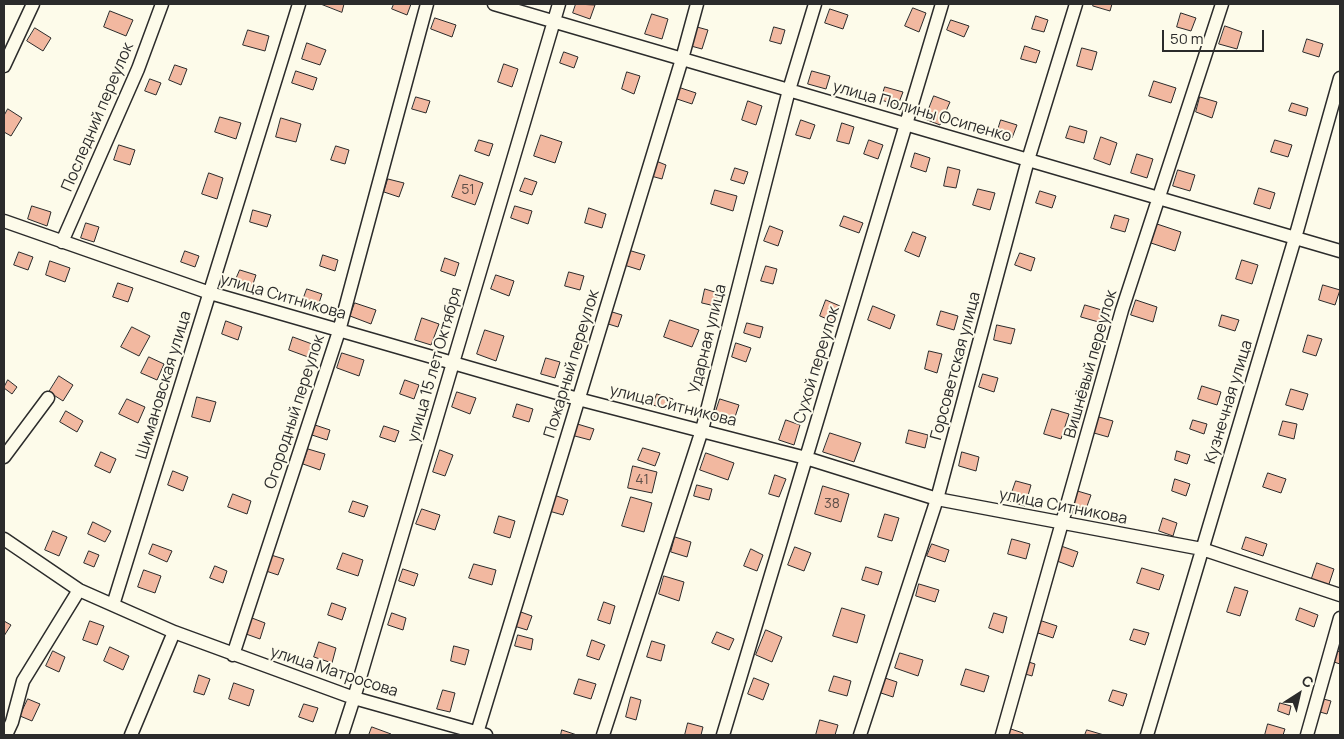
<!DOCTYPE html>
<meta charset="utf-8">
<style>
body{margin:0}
#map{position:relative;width:1344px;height:739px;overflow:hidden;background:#fdfbea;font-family:Manrope,sans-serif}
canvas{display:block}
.frame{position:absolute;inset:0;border:5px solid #2b2b2b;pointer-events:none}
.north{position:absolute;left:1274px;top:669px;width:50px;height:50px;-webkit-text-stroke:4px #fdfbea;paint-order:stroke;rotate:35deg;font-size:14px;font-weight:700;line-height:20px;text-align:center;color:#2b2b2b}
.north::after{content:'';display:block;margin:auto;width:18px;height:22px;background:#2b2b2b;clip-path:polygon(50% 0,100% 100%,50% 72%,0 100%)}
.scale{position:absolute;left:1162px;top:30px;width:102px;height:22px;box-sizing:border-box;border:2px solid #2b2b2b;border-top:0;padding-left:6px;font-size:15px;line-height:18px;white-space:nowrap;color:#2b2b2b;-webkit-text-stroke:4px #fdfbea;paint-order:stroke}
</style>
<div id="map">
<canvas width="1344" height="739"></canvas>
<div class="frame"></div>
<div class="north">С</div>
<div class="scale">50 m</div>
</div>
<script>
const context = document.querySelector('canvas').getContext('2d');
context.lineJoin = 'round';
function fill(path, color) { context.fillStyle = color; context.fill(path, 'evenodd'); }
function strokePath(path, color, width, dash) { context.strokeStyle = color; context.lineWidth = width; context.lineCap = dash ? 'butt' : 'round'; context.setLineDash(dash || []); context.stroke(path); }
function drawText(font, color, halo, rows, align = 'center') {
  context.font = font + ' Manrope,sans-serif'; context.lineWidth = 4; context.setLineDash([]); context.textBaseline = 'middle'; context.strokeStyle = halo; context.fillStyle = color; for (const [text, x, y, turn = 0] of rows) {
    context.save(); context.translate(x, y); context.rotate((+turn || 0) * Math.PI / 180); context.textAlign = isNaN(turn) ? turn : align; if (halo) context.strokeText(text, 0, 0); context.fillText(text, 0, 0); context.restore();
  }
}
const building = new Path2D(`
 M321,4H344L342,12Z
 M394,4H411L407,15L392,9Z
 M576,4L595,5L590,19L573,13Z
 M1094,4H1112L1110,11L1093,6Z
 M913,8L926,13L919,32L905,26Z
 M830,9L848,15L843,29L825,23Z
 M110,11L133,20L126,36L104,27Z
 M1181,13L1196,18L1191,31L1177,27Z
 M652,14L668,19L662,39L645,34Z
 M1036,16L1048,20L1044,32L1032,29Z
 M435,18L456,25L452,37L431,29Z
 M951,20L969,26L964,37L947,30Z
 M1225,26L1242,32L1237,49L1219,44Z
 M697,27L708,30L702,49L691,46Z
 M774,27L785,30L781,44L770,41Z
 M35,28L51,38L43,51L27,41Z
 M248,30L269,36L265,51L243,45Z
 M1307,39L1323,44L1319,57L1303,52Z
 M307,43L326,50L320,65L302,59Z
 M1025,46L1040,51L1036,63L1021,59Z
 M1082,48L1097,52L1092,70L1077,66Z
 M564,52L578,57L574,68L560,63Z
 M504,64L518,69L512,87L498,82Z
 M175,65L187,69L181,85L169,80Z
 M296,71L317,78L313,90L292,83Z
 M812,71L830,76L826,89L808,84Z
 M627,72L640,76L634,94L622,89Z
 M150,79L161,83L156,95L145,91Z
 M1154,81L1176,88L1171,103L1149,96Z
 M678,87L696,93L692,104L674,98Z
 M885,87L903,92L898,105L881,100Z
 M934,96L950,102L940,125L925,119Z
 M416,97L430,101L426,113L412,109Z
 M1200,97L1217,102L1212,118L1196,112Z
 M748,101L762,106L756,125L742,120Z
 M1292,103L1308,108L1306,116L1289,111Z
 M8,109L22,118L11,136L4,132V116Z
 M220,117L241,123L236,139L215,132Z
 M281,118L301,124L296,142L276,137Z
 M801,120L815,125L810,139L796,135Z
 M1001,120L1017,125L1012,138L997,133Z
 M842,123L854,127L849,144L837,141Z
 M1070,126L1087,131L1084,143L1066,138Z
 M541,135L562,142L555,163L534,156Z
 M1101,137L1117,143L1110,165L1094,159Z
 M479,140L493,144L489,156L475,151Z
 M869,140L883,145L878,159L864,154Z
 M1275,140L1292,145L1288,157L1271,152Z
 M119,145L135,150L130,165L114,160Z
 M336,146L349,150L345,164L331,160Z
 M915,153L930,158L926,172L911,167Z
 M1137,154L1153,159L1147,178L1131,173Z
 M656,161L666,165L662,179L651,176Z
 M948,167L960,170L956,188L944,186Z
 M735,168L748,172L744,184L731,180Z
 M1178,170L1195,175L1190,191L1173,186Z
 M209,173L223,178L217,199L202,194Z
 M460,175L483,183L475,205L452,197Z
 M525,178L537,182L532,195L520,191Z
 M388,179L404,183L399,197L384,192Z
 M1259,188L1275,193L1270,209L1254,204Z
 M978,189L995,193L990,210L973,205Z
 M715,190L737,196L733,211L711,204Z
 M1040,191L1056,196L1052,208L1036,203Z
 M32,206L51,212L47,226L28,219Z
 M515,206L532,211L528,224L511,218Z
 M589,208L606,214L602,228L585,223Z
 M253,210L271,215L267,227L250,222Z
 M1115,215L1129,219L1125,232L1111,228Z
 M844,216L863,223L859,233L840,226Z
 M86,223L99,227L94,242L81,238Z
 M1157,224L1181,232L1175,251L1151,243Z
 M770,226L783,231L778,246L764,241Z
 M913,232L926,237L919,257L905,251Z
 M628,250L645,255L640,270L624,265Z
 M185,251L199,256L195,267L181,262Z
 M19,252L33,257L28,270L14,265Z
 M1020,253L1035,258L1031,271L1015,265Z
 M323,255L338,260L335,271L320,266Z
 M445,258L459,263L455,276L441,271Z
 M1242,260L1258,265L1252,284L1236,279Z
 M50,261L70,268L65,282L46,275Z
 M766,266L777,269L773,284L761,281Z
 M240,270L256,275L251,290L234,284Z
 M569,272L584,276L580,290L565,286Z
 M496,275L514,281L509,296L491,289Z
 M118,283L133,288L128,302L113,297Z
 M1323,285L1340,290L1335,305L1319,300Z
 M307,289L322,294L318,306L303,300Z
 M705,289L718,293L715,306L702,303Z
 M826,300L840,306L834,322L820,316Z
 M1136,300L1157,307L1153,322L1131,315Z
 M355,303L376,310L371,324L350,316Z
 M1085,305L1105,311L1102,323L1081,317Z
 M873,306L895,315L890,329L868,320Z
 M609,311L622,315L618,327L605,323Z
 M941,311L958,316L954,330L937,325Z
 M1222,315L1239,320L1235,331L1219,326Z
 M422,318L439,324L431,345L415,340Z
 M670,320L699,330L692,347L664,337Z
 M226,321L242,327L238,340L222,334Z
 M747,323L763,327L760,338L744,333Z
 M997,325L1015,329L1011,344L994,340Z
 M132,327L150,336L139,356L121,347Z
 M485,330L504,336L496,361L477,354Z
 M1308,335L1322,339L1316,356L1303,352Z
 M293,337L312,344L308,357L289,350Z
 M736,343L751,348L746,362L732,357Z
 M929,351L942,354L937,373L925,369Z
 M342,353L364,360L359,376L337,368Z
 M149,357L164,364L157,380L141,373Z
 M546,358L560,362L555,378L541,374Z
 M983,374L998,378L994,392L979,387Z
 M59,376L73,385L63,401L49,392Z
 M8,380L17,387L12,394L4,388Z
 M405,380L419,385L414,399L400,394Z
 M1202,386L1221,392L1217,405L1198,399Z
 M1291,389L1308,394L1303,410L1286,405Z
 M457,392L476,398L470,414L452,407Z
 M657,394L673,399L669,410L653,405Z
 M197,397L216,402L210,422L192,417Z
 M127,399L145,407L138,423L119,414Z
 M720,399L739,405L733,423L714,417Z
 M517,404L533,409L529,422L513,417Z
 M1052,409L1069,414L1061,439L1044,434Z
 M66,411L83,421L77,432L60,422Z
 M1099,417L1113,421L1108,437L1094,433Z
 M786,420L800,425L794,445L779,440Z
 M1193,420L1207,424L1204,434L1190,429Z
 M1283,421L1297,424L1294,439L1279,435Z
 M574,423L594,429L590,440L571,435Z
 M315,425L330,430L327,440L312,435Z
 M384,426L399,431L395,442L380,437Z
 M909,430L928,435L925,448L906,443Z
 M830,433L861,443L854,462L823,452Z
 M643,448L660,453L655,466L638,460Z
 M308,449L325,454L320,470L303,464Z
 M440,450L453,455L445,476L433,472Z
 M1177,451L1190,455L1187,464L1175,460Z
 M101,452L116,459L110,473L95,466Z
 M962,452L979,457L976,471L959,466Z
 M706,453L734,463L728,480L700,470Z
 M633,466L657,472L652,493L628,488Z
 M173,471L188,477L183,491L168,485Z
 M1268,473L1286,479L1281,493L1263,487Z
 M775,475L786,479L779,497L769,494Z
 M1175,479L1190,484L1186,496L1172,491Z
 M1016,481L1031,485L1025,506L1009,501Z
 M697,485L712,489L709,500L694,496Z
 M823,486L849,494L841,522L815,514Z
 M1074,490L1091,495L1086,509L1070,504Z
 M233,494L251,501L247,514L228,507Z
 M554,495L568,500L563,515L549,511Z
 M631,497L652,503L644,532L622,526Z
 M353,501L368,506L364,517L349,512Z
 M422,509L440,515L435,530L416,524Z
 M885,514L899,518L892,541L878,537Z
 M499,516L515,521L510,538L494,533Z
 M1163,518L1177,523L1173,536L1159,531Z
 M93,522L111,531L105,542L88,534Z
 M53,531L67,537L59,556L45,550Z
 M675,537L691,542L687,557L671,552Z
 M1246,537L1267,544L1263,556L1242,549Z
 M1012,539L1030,544L1026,559L1008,554Z
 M153,544L172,551L167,562L149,554Z
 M932,544L949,550L945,562L927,556Z
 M1061,546L1078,552L1073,567L1057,561Z
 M795,547L811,553L804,571L788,565Z
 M751,549L763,555L757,571L744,566Z
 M89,551L99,555L94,567L84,563Z
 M343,553L363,560L358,576L337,569Z
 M271,555L284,559L278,575L266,571Z
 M1317,563L1334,569L1328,587L1311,581Z
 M474,564L496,570L492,585L469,578Z
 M215,566L227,571L223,583L210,578Z
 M866,567L882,572L878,585L862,580Z
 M1142,568L1164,575L1159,590L1137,583Z
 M403,569L418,574L414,586L399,581Z
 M144,570L161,576L155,593L138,587Z
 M664,576L684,582L679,601L659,594Z
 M919,584L939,590L935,602L916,596Z
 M1235,587L1248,591L1240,616L1227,612Z
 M604,602L615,606L610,624L598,620Z
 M332,603L346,608L342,620L328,615Z
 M842,608L865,615L857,643L833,636Z
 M1300,608L1318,615L1314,627L1296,620Z
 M518,611L532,616L527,630L514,626Z
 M392,613L406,618L403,630L388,625Z
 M994,613L1007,617L1003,633L989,628Z
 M252,618L265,623L260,639L246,634Z
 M1039,620L1057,626L1053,638L1035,632Z
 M4,621L11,625L4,636Z
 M90,621L104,626L97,645L83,640Z
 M1134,629L1149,633L1145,645L1130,640Z
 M766,630L782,637L772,662L756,655Z
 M717,632L734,639L729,650L712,643Z
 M518,635L533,639L531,650L515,646Z
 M592,640L605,645L599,660L587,656Z
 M652,641L665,645L661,661L647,657Z
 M319,642L336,648L332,663L314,657Z
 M454,646L469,650L465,665L451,661Z
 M110,647L129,656L123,670L104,661Z
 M1335,650L1340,652V664L1331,661Z
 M53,651L65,657L59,672L46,666Z
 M900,653L923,660L918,676L895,668Z
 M1019,659L1035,664L1032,676L1015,671Z
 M966,669L989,676L984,692L961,685Z
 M199,675L210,679L204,695L194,692Z
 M834,676L851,681L847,696L829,691Z
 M754,678L769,684L763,700L748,694Z
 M885,678L897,682L893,697L881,693Z
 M579,679L596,684L591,699L574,694Z
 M234,683L254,690L249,706L229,699Z
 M443,690L455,693L450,712L437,709Z
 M1113,690L1127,694L1123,706L1109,701Z
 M631,697L641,700L636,720L626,717Z
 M1316,697L1331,701L1327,714L1313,710Z
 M28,699L40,704L32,721L20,716Z
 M1280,703L1291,706L1289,715L1278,711Z
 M304,704L318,708L313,722L299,717Z
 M820,720L838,725L835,735H816Z
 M688,723L703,727L701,735H685Z
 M1268,724L1285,729L1283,735H1265Z
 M372,727L391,734V735H369Z
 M1008,728L1023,733V735H1006Z
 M562,730L577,735H561Z
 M1087,730L1104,735H1085Z`);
fill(building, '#f2b8a0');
strokePath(building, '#2b2b2b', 1);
const minor = new Path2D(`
 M494,4L1340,251
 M4,66L33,4
 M4,221L210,293L578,399L806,458L937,499L1202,549L1340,595
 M62,242L138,69L162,4
 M4,457L48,398
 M4,539L79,590L113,605
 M174,632L354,698L486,735
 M233,655L339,331L427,4
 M477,733L682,59L697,4
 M6,735L12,722L23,681L79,590
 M131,735L174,632L113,605L299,4
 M342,735L354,698L559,4
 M603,735L702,430L789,90L815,4
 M723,735L942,4
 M860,735L937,499L1028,160L1076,4
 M1002,735L1122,310L1222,4
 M1147,735L1295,238L1340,78
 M1307,735L1340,618`);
strokePath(minor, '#2b2b2b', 15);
strokePath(minor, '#fdfbea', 12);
drawText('14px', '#5d4e48', null, [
 ["51",468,190],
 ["41",642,480],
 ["38",832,504]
]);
drawText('16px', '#2b2b2b', '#fdfbea', [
 ["улица Полины Осипенко",922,112,16],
 ["Последний переулок",98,117,-67],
 ["улица Ситникова",283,297,16],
 ["Ударная улица",708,339,-76],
 ["Пожарный переулок",572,364,-73],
 ["Вишнёвый переулок",1091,364,-74],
 ["улица 15 лет Октября",435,365,-74],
 ["Сухой переулок",817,365,-73],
 ["Горсоветская улица",956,366,-75],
 ["Шимановская улица",164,385,-73],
 ["Кузнечная улица",1229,402,-73],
 ["улица Ситникова",673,406,14],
 ["Огородный переулок",295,412,-72],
 ["улица Ситникова",1063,507,11],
 ["улица Матросова",334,672,18]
]);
</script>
